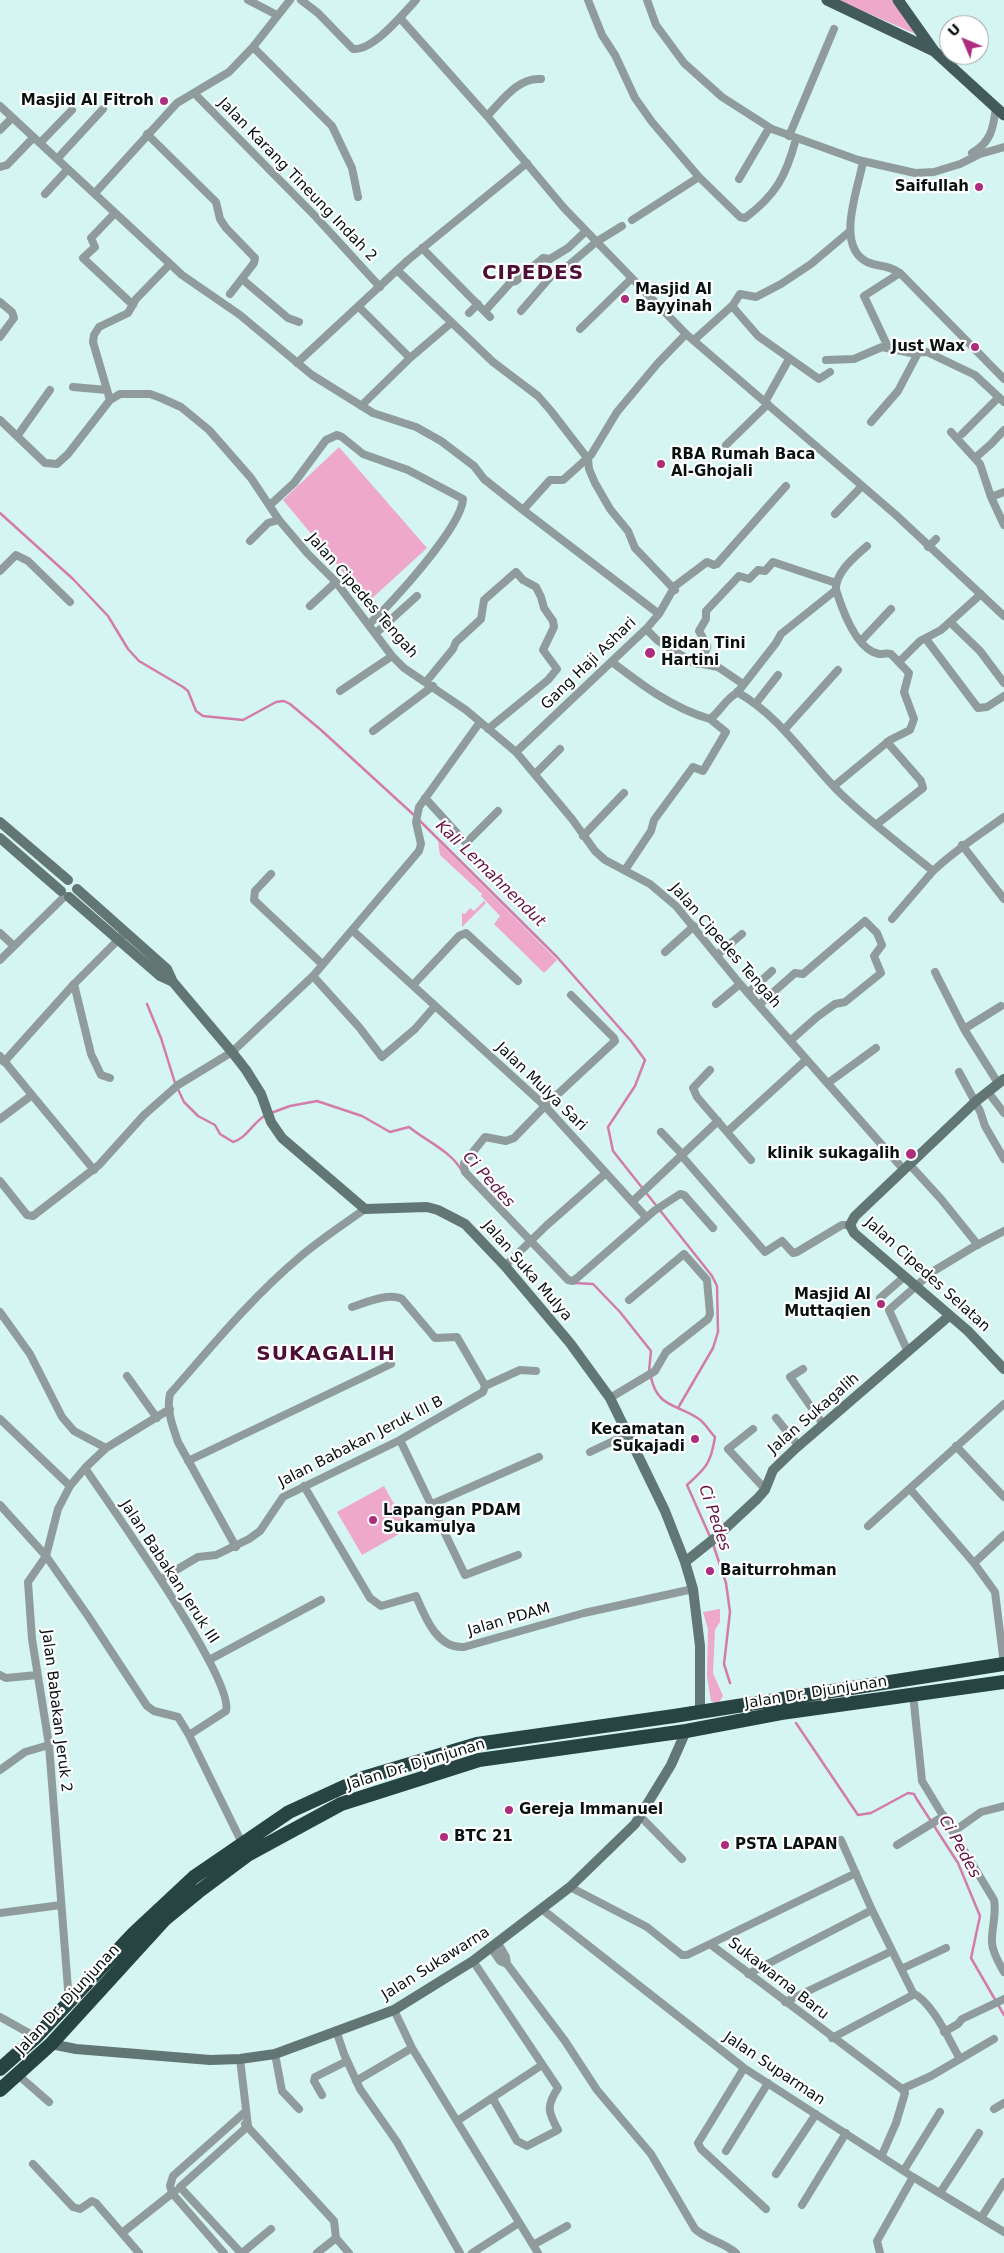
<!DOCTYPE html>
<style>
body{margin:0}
#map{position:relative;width:1004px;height:2253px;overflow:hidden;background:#d4f5f2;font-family:"DejaVu Sans",sans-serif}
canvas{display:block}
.north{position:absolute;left:939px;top:15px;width:50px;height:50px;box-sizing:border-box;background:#fff;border:1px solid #9ca0a0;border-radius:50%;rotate:315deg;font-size:14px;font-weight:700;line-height:20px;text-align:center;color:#071211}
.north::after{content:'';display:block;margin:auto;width:18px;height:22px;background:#ad2d7c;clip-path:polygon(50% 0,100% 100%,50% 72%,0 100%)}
</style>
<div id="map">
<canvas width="1004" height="2253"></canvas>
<div class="north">U</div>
</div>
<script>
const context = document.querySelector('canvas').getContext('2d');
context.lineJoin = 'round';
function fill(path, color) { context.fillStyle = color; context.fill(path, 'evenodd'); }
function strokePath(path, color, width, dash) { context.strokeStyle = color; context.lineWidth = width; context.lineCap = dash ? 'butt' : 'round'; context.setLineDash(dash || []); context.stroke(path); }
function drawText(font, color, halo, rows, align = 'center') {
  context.font = font + ' "DejaVu Sans",sans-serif'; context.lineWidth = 4.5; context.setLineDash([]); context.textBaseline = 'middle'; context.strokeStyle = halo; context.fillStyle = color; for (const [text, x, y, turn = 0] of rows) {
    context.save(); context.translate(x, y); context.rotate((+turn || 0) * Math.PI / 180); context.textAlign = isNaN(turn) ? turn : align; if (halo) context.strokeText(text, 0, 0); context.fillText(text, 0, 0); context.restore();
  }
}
fill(new Path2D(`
 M839,0H894L918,35L840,1Z
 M339,447L427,548L368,602L283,500Z
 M438,841L557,960L544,973L494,924L500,916L481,896L482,894L440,855Z
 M484,901L486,903L462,927V913L465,914L470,908L474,911Z
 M384,1486L408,1529L362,1555L337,1512Z
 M720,1609V1622L715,1630L713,1673L723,1696L718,1704L711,1701L707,1676L708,1629L703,1612Z`), '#eea8cc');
strokePath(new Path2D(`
 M0,513L73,579L108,616L128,649L139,661L183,687L188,691L196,711L203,716L243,720L276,702L284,701L290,704L321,730L415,816
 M419,820L557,957L631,1041L645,1060L635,1086L608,1127L613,1151L712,1276L717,1286L718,1332L713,1348L678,1408
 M147,1004L161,1038L175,1083L184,1102L198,1116L215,1125L220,1134L233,1142C247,1138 253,1122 266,1115
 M271,1113L290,1106L317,1101L362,1116L390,1132L409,1127C426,1141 451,1151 462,1171
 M575,1283L593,1284L620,1312L651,1351L649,1371
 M651,1377C657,1408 678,1404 699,1419C705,1423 710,1432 715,1437C711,1463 706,1468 687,1485L711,1539
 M713,1544L726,1583L730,1612L724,1664L730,1683
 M796,1723L858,1815L871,1813L908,1793L914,1794L916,1798L958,1863L980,1916L971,1958L1004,2015`), '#d37caa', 2.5);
strokePath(new Path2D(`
 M248,0L277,15
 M301,0L318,13L353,49C373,51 403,14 416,0
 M588,0L602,35L615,55L635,98L652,122L699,177L740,217L745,218C776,195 786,176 796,139
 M647,0L656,25L684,63L722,97L772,129L858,160L915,173L934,172L960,164L980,154L1004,147
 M400,18L487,116L564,208L686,334L896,515L1004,616
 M253,47L332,126L352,168L358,197
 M194,93L316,217L380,287
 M0,106L182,275L240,315L312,375L373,413L416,427L441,441L474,466L484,479L523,510
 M487,116C502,101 518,77 541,79
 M0,130L12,118
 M147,134L216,202L220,219L226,228L255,258L254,263L230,294
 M789,136L834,29
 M40,143L72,110
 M972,153C991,142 993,129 996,108
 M57,159L103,109
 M863,162C858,189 835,246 867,262C880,268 885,263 900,273L1004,379
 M0,167L7,165L33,138
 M739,179L769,128
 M95,193L177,103L229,72L253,47L290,0
 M45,194L68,169
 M115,213L91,238L95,247L83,258L133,305
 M632,220L699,177
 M422,248L490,317
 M397,270L493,362L538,396L551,411L588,459L589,469L595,483L610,509L628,531L635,548L675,590
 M242,279L288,318L299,322
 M0,302L12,312L14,318L0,337
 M732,306L758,336L819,379L830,372
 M359,307L410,358
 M485,311L511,282L516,281L543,258L550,259L568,248L586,231
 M521,311L553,274L562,271L596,242L622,226
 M469,313L478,304
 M580,329L631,279
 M694,340L733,305L740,294L756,297L781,284L811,264L849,232
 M888,347L864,296L900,273
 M826,360L854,359L882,347L911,353L927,352L975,375L1004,402
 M297,363L408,260L527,163
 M73,387L107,390
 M110,400L93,342L94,335L99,327L128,313L136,299L170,264
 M765,402L789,359
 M361,406L410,358L451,323
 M0,420L45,463L57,464L68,454L110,400L120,394H150L161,398L181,407L209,430L251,478L279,520L308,554L336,582L392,656L404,668L466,710L516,752L572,819L595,851L605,860L650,884L676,906L740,984L904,1170
 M871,422L898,391L918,353
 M951,432L980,464L991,497L1004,525
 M962,434L999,397
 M18,435L50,390
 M726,445L768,404
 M975,458L991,444L1004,430
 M991,497L1004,492
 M270,505L294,483L326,440L337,435L342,437L363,454L408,470L463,499C462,526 391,605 369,624
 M835,514L862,486
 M250,541L268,523L279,520
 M928,547L936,539
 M0,571L16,555L28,561L70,602
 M310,606L336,582
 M659,614L523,510L550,480H563L591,455L617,412L658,363L686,334
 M950,622L980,651L1004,683
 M646,629L657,640L692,662L718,667L743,684
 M376,633L417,596
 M926,639L978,708L987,707L1004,696
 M861,641L891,609
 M900,661L920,641L941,630L981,594
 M612,662C642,685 672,708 710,719C721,711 725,699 737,693L776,643L781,634L836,590C835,572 855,557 867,546
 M697,664C711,642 710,651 699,631L706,619V611L739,576L749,579L758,570L765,571L773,562L836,583
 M426,682L453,649L456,642L481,619L484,600L516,572L523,580L536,587L541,597L544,608L553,621L554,627L543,650L557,669L548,680L488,729
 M340,691L392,656
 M737,692C780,716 806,759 840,793C869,821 902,846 933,871C955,850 979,835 1004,817
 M756,703L778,675
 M784,730L838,670
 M373,731L433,686
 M516,752L646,629L659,614L675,586L707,562L714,565L717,564L786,486
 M535,774L560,749
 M834,786L890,740L910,730L914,719L904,692L909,673L891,654C886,653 884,654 879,654C856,650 842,609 836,590
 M425,798L466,843L498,811
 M877,824L923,788L921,781L887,742
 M583,836L624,793
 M962,845L1004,899
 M625,870L651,831L654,820L693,767L703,771L726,732L710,719
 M271,874L255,891L254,900L322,964
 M892,919L933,871
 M352,930L545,1106L606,1173L546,1226L505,1266
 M0,933L14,946
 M665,952L694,926
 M717,955L742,934
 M0,960L65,896
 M935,972L964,1029L998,1083
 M313,976L359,1027L382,1057L415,1029L435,1006
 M74,984L91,1054L101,1075L110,1078
 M413,985L459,936L466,933L518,981
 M748,993L772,971
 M571,995L614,1038L615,1041L545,1106L514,1138L506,1141L485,1137L464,1163L465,1172L568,1280L573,1281L577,1278L654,1211L680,1194L684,1195L713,1228
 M716,1004L740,984
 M759,1005L795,973L803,974L865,921L877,933L882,945L874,956L881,973L845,1002L835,1004L817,1017L790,1041
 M964,1029L1001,1006
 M0,1056L32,1095L0,1119
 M4,1062L74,984L121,937
 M710,1070L693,1088L697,1097L751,1160
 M959,1072L980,1111L985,1126L1004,1159
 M828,1083L876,1048
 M988,1092L1004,1113
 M32,1095L94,1170
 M661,1132L682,1154
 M727,1132L806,1060
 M681,1155L765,1252L782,1241L793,1253L797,1252L842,1225H850
 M910,1165L941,1199L978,1245
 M606,1173L646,1217
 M0,1181L27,1215L33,1216L99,1165L144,1115L178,1085L232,1052L313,976L419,851L421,844L416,822L419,807L480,722
 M632,1202L718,1121
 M880,1298L904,1277
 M0,1312L30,1354L62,1417L74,1431L106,1448
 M908,1352L889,1310L932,1272L975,1246L1004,1231
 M803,1369L790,1377L823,1424
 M127,1376L157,1418
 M485,1386L520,1370L536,1371
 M610,1398L655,1371L666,1352L708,1319L710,1314L707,1280L684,1254L629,1300
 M776,1418L798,1445
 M0,1419L70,1486
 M753,1429L728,1449L765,1489
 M400,1440L465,1575L518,1555
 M956,1446L1004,1497
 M590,1452L628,1434
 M188,1461L391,1364
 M85,1468C108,1503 235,1679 226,1711L189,1735
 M304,1486L370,1598L381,1606L416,1596C425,1617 437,1649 464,1647L584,1613L693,1589
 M910,1489L974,1563L995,1592L1004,1664
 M0,1505L46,1556L88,1616L147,1706L154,1711L178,1717L189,1735L242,1843
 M430,1505L539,1457
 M868,1526L1004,1404
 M236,1547L178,1442C173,1427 166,1410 170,1394C212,1346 252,1297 301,1256C321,1239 344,1224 365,1209
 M974,1563L1004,1535
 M161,1579L198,1557L216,1555L249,1539L260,1531L283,1497L400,1440L483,1392L485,1386L483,1382L457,1337L435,1338L402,1299C389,1292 365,1303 352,1307
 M209,1660L321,1600
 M0,1675L6,1678L37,1675
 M913,1694L922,1781L994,1900C997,1915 991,1929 992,1943C993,1954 999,1963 1004,1972
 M0,1770L25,1752L49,1745
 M640,1816L682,1859
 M953,1832L981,1812L1004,1806
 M841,1840L872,1910L913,1993
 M897,1845L944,1816
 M570,1887L647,1927L682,1955H687L710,1944L902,2089L905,2093L896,2123L882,2155
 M543,1910L744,2068L913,2177L1004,2232
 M0,1913L61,1905
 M498,1943L506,1957L507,1964
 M710,1944L856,1873
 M491,1948L500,1961L507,1964L565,2041L597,2090L651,2154L695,2229C707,2240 723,2242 736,2253
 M473,1961L558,2088C546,2106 548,2112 558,2130L527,2146L517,2141L493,2099
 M901,1969L946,1948
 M748,1974L872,1910
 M913,1993C933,2003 949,2040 960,2059
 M69,2002L49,1745L32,1639L28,1582L46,1556L58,1509L70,1486L85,1468L106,1448L170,1409
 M785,2002L892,1951
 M394,2010L412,2048L538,2253
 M0,2017L36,2037
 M944,2032L958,2024L962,2019L1004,1999
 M337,2033L344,2054L360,2089L397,2142L460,2253
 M832,2038L911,1996L913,1993
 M275,2054L282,2091L299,2109
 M240,2059L248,2126
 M744,2068L698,2143L701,2149L766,2209
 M18,2075L49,2102
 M356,2081L412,2048
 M902,2089L931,2076L994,2039
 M322,2095L314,2081L315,2077L347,2061
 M994,2109L1004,2103
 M457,2121L542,2065
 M245,2124L334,2221L336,2238L349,2253
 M726,2151L768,2083
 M33,2164L73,2207L80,2209L92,2201L96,2203L139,2253
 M904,2170L940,2112
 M776,2174L816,2114
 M940,2193L979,2133
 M802,2205L846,2133
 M981,2218L1004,2182
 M122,2233L175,2191
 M533,2245L567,2226
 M224,2253L172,2193L170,2186L173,2176L245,2112
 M241,2253L180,2187L248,2126
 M242,2253L271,2229
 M317,2253L336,2238
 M472,2253L519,2223
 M880,2253L877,2241L913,2177`), '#8f9c9b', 8);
strokePath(new Path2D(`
 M0,822L68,880
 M0,838L61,891
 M77,889L167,969L173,982L232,1052L246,1070L261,1094L271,1122L282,1138L365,1209L427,1207L438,1210L465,1224L505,1266L570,1343L610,1398L665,1511L685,1562L693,1589L700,1646V1712
 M69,897L160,976L173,982
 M1004,1079L975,1102L855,1216L850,1225L854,1233L968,1331L1004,1369
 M685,1562L715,1538L757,1499L765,1490L773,1470L796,1448L949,1316
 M51,2044L76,2049L210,2060L240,2059L275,2054L394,2010L473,1961L570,1887L635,1824L671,1765L686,1731`), '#627674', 10);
strokePath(new Path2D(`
 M827,0L934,51
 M898,0L934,51L1004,115`), '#425a59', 11);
strokePath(new Path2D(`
 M0,2069L36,2037L134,1933L194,1877L289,1812L363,1778L477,1744L674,1716L1004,1664
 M0,2090L51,2044L165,1919L198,1892L249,1854L341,1804L479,1760L686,1731L781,1713L1004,1682`), '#274342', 14);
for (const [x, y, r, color] of [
 [164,101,5,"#ad2d7c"],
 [979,187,5,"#ad2d7c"],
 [625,299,5,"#ad2d7c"],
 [975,347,5,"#ad2d7c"],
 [661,464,5,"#ad2d7c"],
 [650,653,6,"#ad2d7c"],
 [911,1154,6,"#ad2d7c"],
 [881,1304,5,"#ad2d7c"],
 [695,1439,5,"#ad2d7c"],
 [373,1520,5,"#ad2d7c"],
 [710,1571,5,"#ad2d7c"],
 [509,1810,5,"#ad2d7c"],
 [444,1837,5,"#ad2d7c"],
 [725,1845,5,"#ad2d7c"]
]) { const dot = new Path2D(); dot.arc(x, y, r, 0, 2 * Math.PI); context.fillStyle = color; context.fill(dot); strokePath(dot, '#fff', 2); }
drawText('bold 15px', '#071211', '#fff', [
 ["Masjid Al Fitroh",154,101,"right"],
 ["Saifullah",969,187,"right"],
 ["Masjid Al",635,290],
 ["Bayyinah",635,307],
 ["Just Wax",965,347,"right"],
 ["RBA Rumah Baca",671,455],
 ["Al-Ghojali",671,472],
 ["Bidan Tini",661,644],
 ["Hartini",661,661],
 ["klinik sukagalih",900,1154,"right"],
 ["Masjid Al",871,1295,"right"],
 ["Muttaqien",871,1312,"right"],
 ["Kecamatan",685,1430,"right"],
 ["Sukajadi",685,1447,"right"],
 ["Lapangan PDAM",383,1511],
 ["Sukamulya",383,1528],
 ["Baiturrohman",720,1571],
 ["Gereja Immanuel",519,1810],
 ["BTC 21",454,1837],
 ["PSTA LAPAN",735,1845]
], 'left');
drawText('15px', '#071211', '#fff', [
 ["Jalan Karang Tineung Indah 2",297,180,46],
 ["Jalan Cipedes Tengah",362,596,49],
 ["Gang Haji Ashari",589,664,-44],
 ["Jalan Cipedes Tengah",725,946,49],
 ["Jalan Mulya Sari",541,1087,44],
 ["Jalan Suka Mulya",527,1271,49],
 ["Jalan Cipedes Selatan",927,1275,42],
 ["Jalan Sukagalih",814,1414,-41],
 ["Jalan Babakan Jeruk III B",361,1442,-27],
 ["Jalan Babakan Jeruk III",169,1572,57],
 ["Jalan PDAM",509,1620,-16],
 ["Jalan Dr. Djunjunan",816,1693,-9],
 ["Jalan Babakan Jeruk 2",56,1711,83],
 ["Jalan Dr. Djunjunan",416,1765,-17],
 ["Jalan Sukawarna",436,1964,-32],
 ["Sukawarna Baru",778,1979,38],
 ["Jalan Dr. Djunjunan",68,2000,-47],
 ["Jalan Suparman",774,2069,34]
]);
drawText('italic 16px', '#621444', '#fff', [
 ["Kali Lemahnendut",490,874,44],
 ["Ci Pedes",488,1180,48],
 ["Ci Pedes",714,1518,71],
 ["Ci Pedes",959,1847,61]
]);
context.letterSpacing = '1px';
drawText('bold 20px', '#4c0f35', '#fff', [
 ["CIPEDES",533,274],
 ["SUKAGALIH",326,1355]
]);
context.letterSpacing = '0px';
</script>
